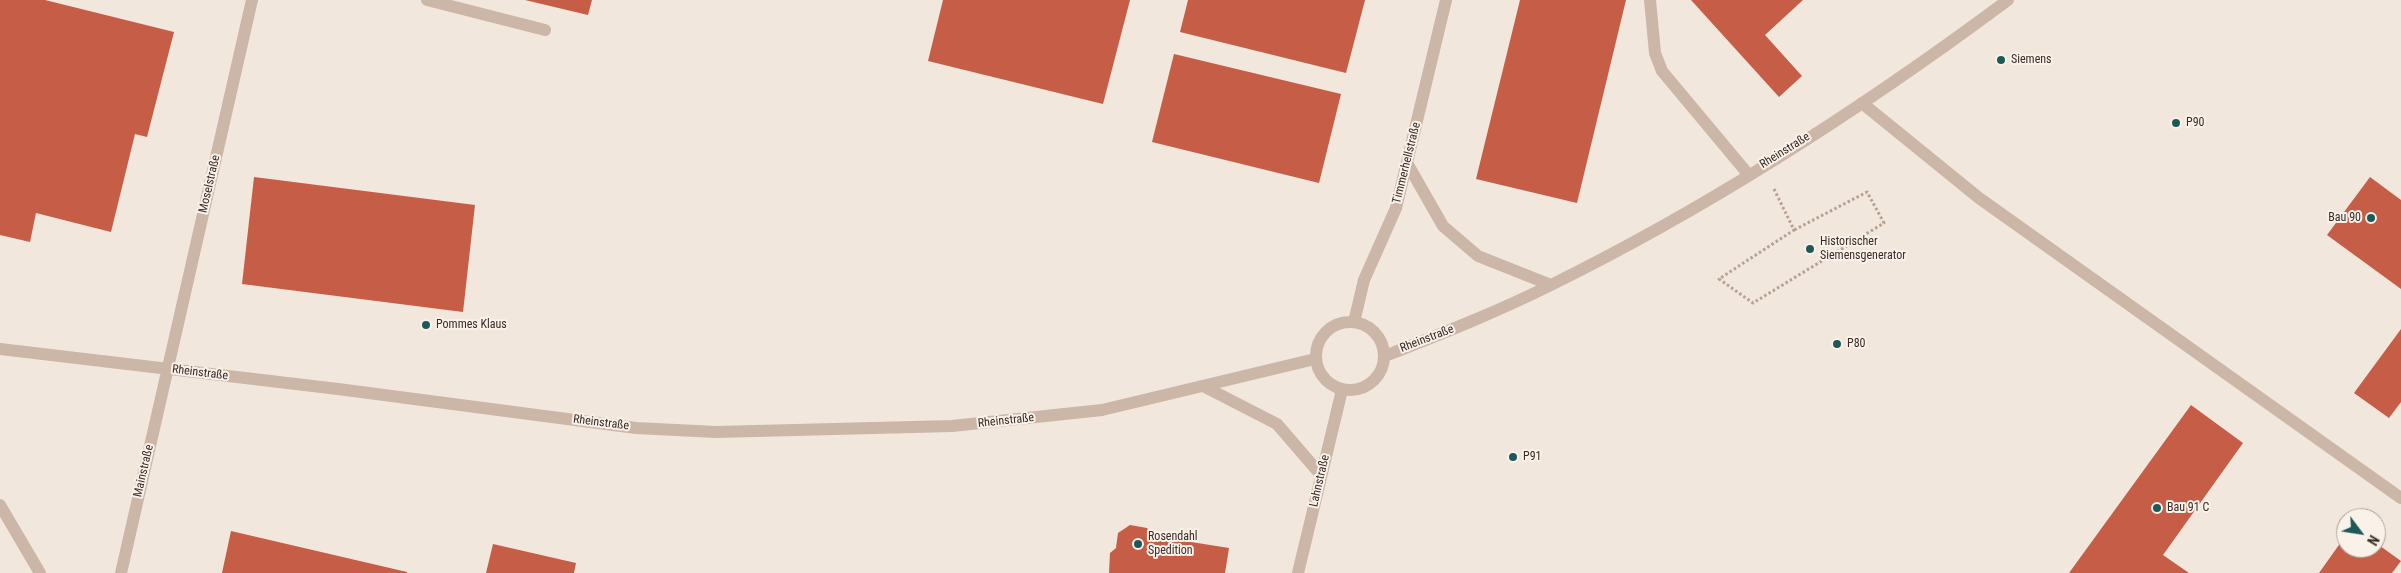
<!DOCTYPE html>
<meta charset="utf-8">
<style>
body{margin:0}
#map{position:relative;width:2401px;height:573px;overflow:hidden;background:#f2e7dc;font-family:"Roboto Condensed",sans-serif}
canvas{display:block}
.north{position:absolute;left:2336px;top:508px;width:50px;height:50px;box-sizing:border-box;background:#faf1e9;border:1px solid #aca29c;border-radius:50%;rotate:121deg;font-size:14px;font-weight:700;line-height:20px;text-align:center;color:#372c28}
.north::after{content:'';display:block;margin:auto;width:18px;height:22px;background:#1d5959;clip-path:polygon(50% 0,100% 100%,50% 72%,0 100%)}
</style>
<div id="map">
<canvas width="2401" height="573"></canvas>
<div class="north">N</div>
</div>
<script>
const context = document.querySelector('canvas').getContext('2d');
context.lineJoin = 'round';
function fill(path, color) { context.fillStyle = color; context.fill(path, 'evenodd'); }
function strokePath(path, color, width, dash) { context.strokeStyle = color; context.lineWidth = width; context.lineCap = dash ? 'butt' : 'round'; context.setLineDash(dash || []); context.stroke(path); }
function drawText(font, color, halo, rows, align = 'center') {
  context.font = font + ' "Roboto Condensed",sans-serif'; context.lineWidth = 4; context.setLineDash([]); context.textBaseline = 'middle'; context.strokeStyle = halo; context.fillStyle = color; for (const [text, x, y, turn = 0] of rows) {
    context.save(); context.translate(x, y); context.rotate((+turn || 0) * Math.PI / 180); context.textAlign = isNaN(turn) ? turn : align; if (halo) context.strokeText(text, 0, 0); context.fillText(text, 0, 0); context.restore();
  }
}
fill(new Path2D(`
 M0,0H45L174,32L147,137L135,134L111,232L36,213L30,242L0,235Z
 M525,0H592L588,15Z
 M943,0H1130L1103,104L928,61Z
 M1188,0H1365L1346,73L1180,32Z
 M1520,0H1626L1577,203L1476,179Z
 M1691,0H1803L1765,35L1802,76L1779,97Z
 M1174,54L1341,94L1319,183L1152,142Z
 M254,177L475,205L463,312L242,284Z
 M2370,177L2401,200V289L2327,235Z
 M2401,329V402L2389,418L2354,393Z
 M2191,405L2243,443L2163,555L2189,573H2069Z
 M1130,525L1147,528L1153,536L1229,548L1225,573H1109L1110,553L1116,548L1118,533Z
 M231,531L407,572V573H222Z
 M2346,535V548H2376V543L2401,561L2392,573H2319Z
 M493,544L576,563L574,573H486Z`), '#c65d46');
strokePath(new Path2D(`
 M1774,189L1794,230L1719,279L1753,303L1884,223L1867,192L1794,230`), '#b6a092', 3, [2.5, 2.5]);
strokePath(new Path2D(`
 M427,0L545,30
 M1650,0L1655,53L1662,71L1748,174
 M1862,103L1979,198L2401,498
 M0,505L40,573`), '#cbb6a8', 12);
strokePath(new Path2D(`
 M1407,163L1443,226L1478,256L1551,285
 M1316 356a34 34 0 1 1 68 0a34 34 0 1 1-68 0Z
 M1354,322L1364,280L1396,208L1446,0
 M0,349L338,389L636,428L716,432L952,426L1102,410L1315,359
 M1385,356C1441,334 1497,312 1551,285C1709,207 1867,105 2008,0
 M1203,386L1277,424L1321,475
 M121,573L252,0
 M1298,573L1342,390`), '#cbb6a8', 12);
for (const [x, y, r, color] of [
 [2001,60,5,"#1d5959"],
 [2176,123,5,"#1d5959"],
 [2371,218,5,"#1d5959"],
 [1810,249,5,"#1d5959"],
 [426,325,5,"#1d5959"],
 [1837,344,5,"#1d5959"],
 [1513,457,5,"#1d5959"],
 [2157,508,5,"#1d5959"],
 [1138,544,5,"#1d5959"]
]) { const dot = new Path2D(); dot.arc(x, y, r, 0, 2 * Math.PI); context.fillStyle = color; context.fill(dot); strokePath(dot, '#faf1e9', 2); }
drawText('12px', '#372c28', '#faf1e9', [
 ["Siemens",2011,60],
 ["P90",2186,123],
 ["Bau 90",2361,218,"right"],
 ["Historischer",1820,242],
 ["Siemensgenerator",1820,256],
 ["Pommes Klaus",436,325],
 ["P80",1847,344],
 ["P91",1523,457],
 ["Bau 91 C",2167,508],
 ["Rosendahl",1148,537],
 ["Spedition",1148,551]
], 'left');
drawText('12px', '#372c28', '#faf1e9', [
 ["Rheinstraße",1785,151,-32],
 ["Timmerhellstraße",1407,163,-76],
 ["Moselstraße",210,184,-77],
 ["Rheinstraße",1427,339,-21],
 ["Rheinstraße",200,373,7],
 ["Rheinstraße",1006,421,-6],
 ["Rheinstraße",601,423,7],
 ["Mainstraße",144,471,-77],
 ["Lahnstraße",1320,481,-77]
]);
</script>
